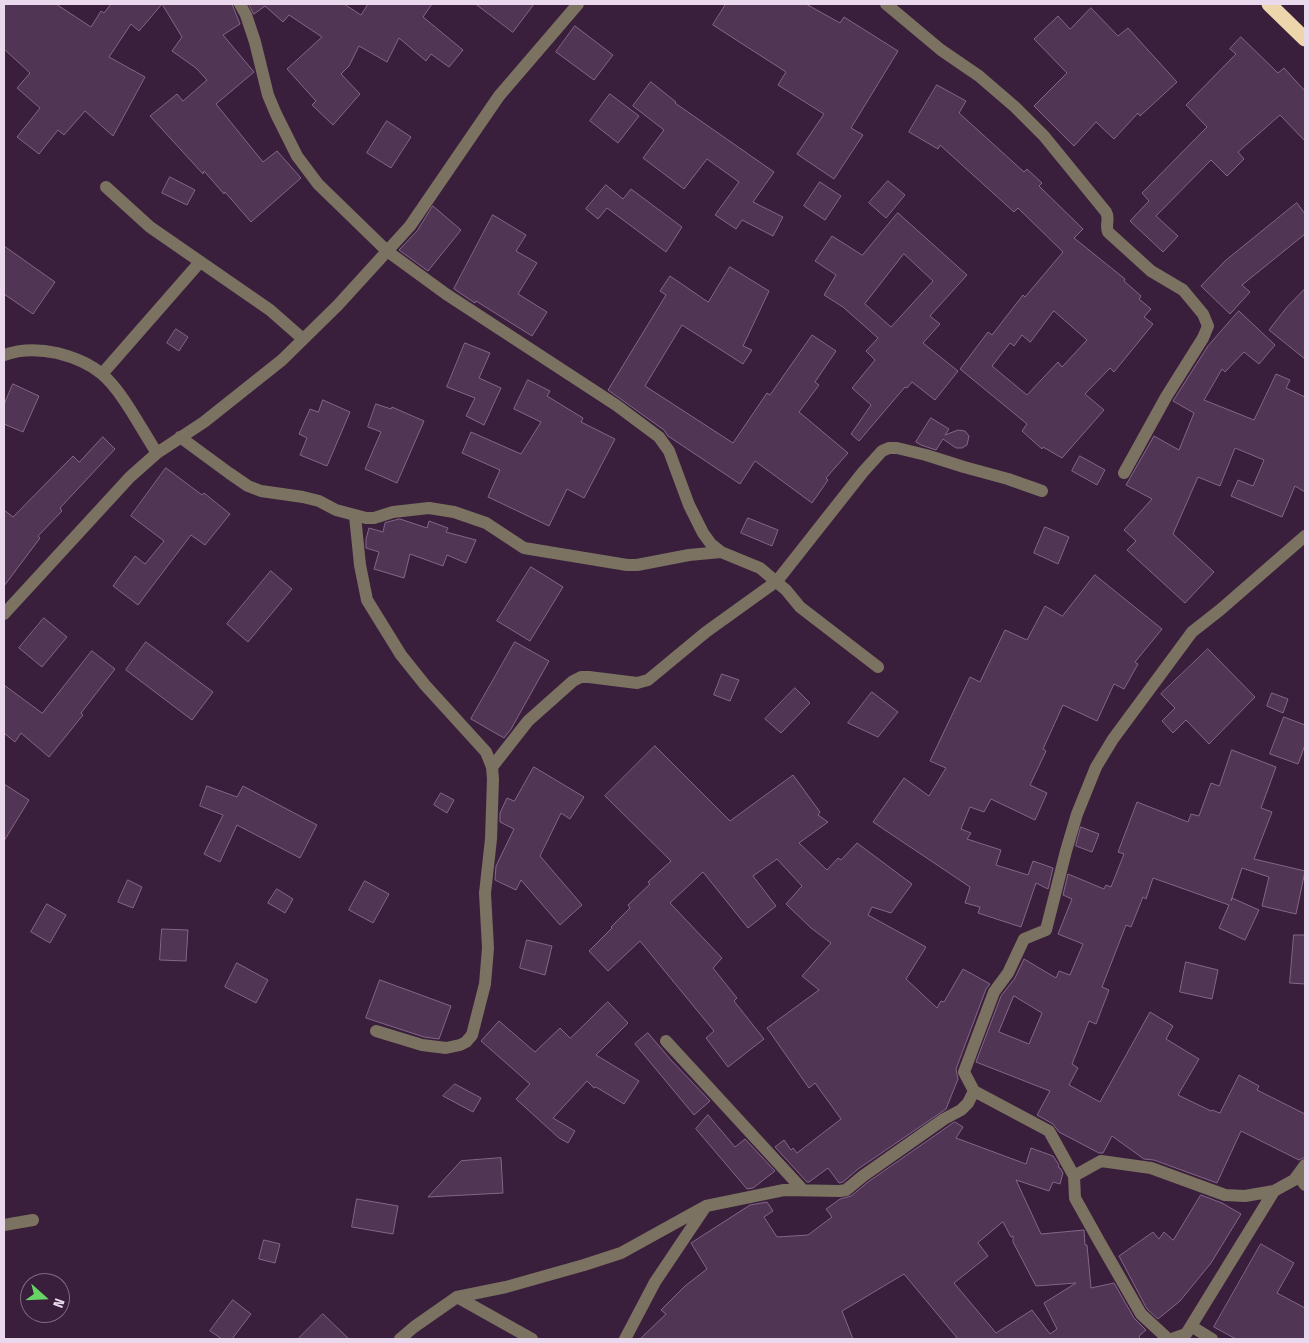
<!DOCTYPE html>
<style>
body{margin:0}
#map{position:relative;width:1309px;height:1343px;overflow:hidden;background:#391f3c;font-family:"Fira Sans Condensed",sans-serif}
canvas{display:block}
.frame{position:absolute;inset:0;border:5px solid #ead9ec;pointer-events:none}
.north{position:absolute;left:20px;top:1273px;width:50px;height:50px;box-sizing:border-box;background:#391f3c;border:1px solid #806982;border-radius:50%;rotate:110deg;font-size:14px;font-weight:700;line-height:20px;text-align:center;color:#ead9ec}
.north::after{content:'';display:block;margin:auto;width:18px;height:22px;background:#68d465;clip-path:polygon(50% 0,100% 100%,50% 72%,0 100%)}
</style>
<div id="map">
<canvas width="1309" height="1343"></canvas>
<div class="frame"></div>
<div class="north">N</div>
</div>
<script>
const context = document.querySelector('canvas').getContext('2d');
context.lineJoin = 'round';
function fill(path, color) { context.fillStyle = color; context.fill(path, 'evenodd'); }
function strokePath(path, color, width, dash) { context.strokeStyle = color; context.lineWidth = width; context.lineCap = dash ? 'butt' : 'round'; context.setLineDash(dash || []); context.stroke(path); }
const building = new Path2D(`
 M4,4H56L91,27L101,11L104,13L111,4H232L240,24L223,35L254,72L216,104L263,162L277,151L301,178L251,222L225,192L224,194L204,171L203,174L150,116L177,94L183,101L207,80L196,68L172,51L182,37L162,4L139,31L131,24L109,57L145,77L113,136L85,111L64,135L58,130L39,154L17,137L40,108L17,88L30,73L4,49Z
 M249,4H344L361,15L368,4H432L423,17L463,50L449,67L431,54L426,61L399,38L387,62L359,46L349,66L341,74L360,94L333,125L312,105L316,101L287,69L322,37L289,15L283,22L265,6L254,14Z
 M476,4H534L513,32Z
 M726,4H806L840,23L844,17L898,51L851,128L863,135L834,179L797,154L824,114L778,85L786,72L713,25Z
 M1091,8L1118,36L1128,28L1177,82L1140,116L1138,113L1114,139L1096,122L1074,146L1034,106L1067,73L1034,39L1058,16L1070,29Z
 M575,26L613,55L594,80L556,52Z
 M1241,37L1278,73L1284,68L1305,91V141L1280,115L1238,152L1244,159L1227,176L1211,160L1156,216L1178,236L1163,252L1130,221L1149,201L1142,193L1207,127L1186,105L1236,54L1230,49Z
 M651,82L676,102L675,103L774,172L753,202L783,217L773,236L742,220L736,229L715,215L739,182L707,159L684,189L643,158L664,130L633,106Z
 M937,85L966,101L959,113L1024,172L1027,169L1042,183L1039,186L1083,229L1074,238L1125,279L1124,281L1141,296L1139,299L1151,309L1144,317L1153,324L1114,372L1110,368L1085,394L1104,410L1062,458L1043,447L1042,449L1022,431L1027,424L960,369L988,332L992,335L1023,295L1025,297L1063,252L1018,208L1014,212L940,145L938,149L909,132ZM1054,311L1087,340L1062,367L1058,362L1027,395L992,366L1010,343L1014,346L1022,335L1030,342Z
 M610,94L639,116L618,143L590,121Z
 M387,121L411,137L391,168L367,153Z
 M170,177L195,190L187,205L162,193Z
 M888,181L905,195L886,218L869,203Z
 M820,182L841,196L825,220L804,206Z
 M606,185L623,199L631,189L682,227L666,252L607,208L598,219L586,209Z
 M1297,203L1305,214V234L1242,285L1250,292L1230,314L1201,286L1225,261Z
 M433,206L461,230L428,271L399,250L417,231Z
 M898,213L967,275L930,316L940,324L923,343L958,371L935,400L912,382L907,388L905,387L859,441L851,434L871,405L852,388L875,360L866,351L878,338L843,307L824,295L836,275L815,261L832,236L862,255ZM904,254L933,281L891,327L865,304Z
 M493,215L526,235L516,251L537,263L518,294L547,312L532,336L476,301L475,303L454,289Z
 M4,246L55,282L33,314L4,294Z
 M730,267L769,291L743,346L752,350L743,364L682,325L645,386L733,443L767,393L770,395L812,335L836,351L815,382L819,385L799,412L848,453L826,478L828,480L812,503L755,461L740,484L668,436L664,430L608,390L666,295L660,291L670,276L708,302Z
 M1305,289V359L1269,330L1287,307Z
 M1239,311L1275,345L1259,364L1244,352L1225,372L1222,369L1204,400L1254,420L1276,374L1290,380L1286,388L1305,397V492L1295,486L1282,517L1231,496L1238,480L1253,486L1264,460L1235,448L1220,486L1198,477L1173,534L1214,572L1185,603L1127,550L1136,541L1124,530L1152,499L1126,485L1154,436L1179,450L1194,413L1173,401L1208,346Z
 M176,329L188,337L179,351L167,343Z
 M465,343L490,353L479,378L501,388L484,425L466,416L475,398L447,387Z
 M528,380L550,391L547,396L583,418L581,422L615,439L584,498L567,489L549,526L488,497L500,470L462,453L471,432L521,454L541,422L514,409Z
 M13,384L39,396L23,432L4,424V405Z
 M323,400L350,412L327,466L300,455L307,438L299,434L310,409L318,412Z
 M376,404L391,409L392,407L424,421L397,483L365,469L381,432L368,427Z
 M931,418L949,429L945,435L958,430L965,431L969,436L967,445L962,448H956L943,439L936,450L921,445L916,442Z
 M103,437L115,449L60,508L62,511L38,536L40,538L4,586V510L13,517L73,456L79,462Z
 M1080,456L1105,470L1097,485L1072,471Z
 M166,468L202,495L204,493L230,514L205,545L191,535L138,605L113,586L135,556L145,564L164,541L131,516Z
 M748,518L778,530L772,546L741,533Z
 M400,519L427,528L429,521L448,528L446,532L476,540L466,563L447,555L443,566L410,554L404,578L374,569L379,552L366,548V539L369,528L383,532L385,523Z
 M1045,527L1069,537L1058,564L1034,553Z
 M531,567L563,587L530,641L497,621Z
 M271,571L292,589L248,642L227,624Z
 M1095,575L1162,629L1135,662L1138,664L1124,689L1114,684L1097,721L1063,705L1043,749L1046,751L1030,785L1047,793L1035,820L991,799L984,812L970,807L961,829L971,833L967,839L1001,850L996,865L1028,875L1033,861L1053,868L1048,889L1036,883L1021,927L978,913L980,907L965,903L970,887L873,822L904,778L929,796L946,768L930,761L970,677L980,682L1005,630L1027,640L1045,606L1062,616Z
 M44,618L67,637L42,667L19,648Z
 M146,642L213,692L192,720L126,670Z
 M515,642L549,661L511,729L504,738L471,719Z
 M1208,649L1255,697L1209,744L1186,720L1173,733L1162,721L1175,708L1161,694Z
 M92,651L115,669L81,713L83,715L49,757L21,733L15,742L4,733V685L42,713Z
 M722,674L739,680L730,701L714,695Z
 M795,688L810,703L781,733L765,719Z
 M872,692L898,712L878,737L848,723Z
 M1272,693L1288,699L1283,713L1267,706Z
 M1284,717L1305,725V745L1298,764L1270,754Z
 M655,746L730,821L793,775L820,812L818,815L828,822L799,843L827,870L838,858L841,860L857,843L912,884L891,913L872,907L868,915L926,947L906,979L937,1008L941,1001L944,1002L963,969L990,984L986,989L956,1069L958,1079L946,1109L858,1169L843,1182L839,1183L828,1168L809,1182H807L775,1147L784,1140L791,1150L793,1148L797,1153L841,1119L815,1083L809,1088L767,1028L819,990L802,976L831,943L811,928L786,904L802,886L777,859L753,876L776,906L748,928L703,872L670,903L722,958L713,968L737,998L734,1001L764,1039L728,1067L706,1038L714,1031L640,941L608,971L589,951L612,928L611,927L630,908L628,905L650,884L648,882L671,861L605,796Z
 M1232,750L1276,767L1261,808L1272,812L1254,859L1305,871L1296,914L1262,906L1269,877L1242,868L1231,901L1232,898L1259,910L1245,940L1219,928L1229,905L1153,878L1146,899L1143,897L1131,927L1126,925L1102,987L1109,990L1096,1024L1089,1021L1072,1064L1078,1068L1069,1085L1100,1102L1150,1012L1173,1026L1166,1039L1199,1059L1178,1095L1211,1111L1212,1110L1220,1113L1239,1075L1259,1086L1257,1090L1305,1114V1157L1299,1160L1241,1131L1217,1183L1154,1160L1144,1159L1112,1136L1103,1153H1099L1059,1132L1053,1124L1037,1115L1050,1091L976,1062L1001,996L1015,978L1024,959L1056,978L1059,971L1070,975L1083,944L1058,934L1072,899L1063,895L1068,874L1104,889L1106,885L1111,887L1124,854L1118,852L1137,802L1188,822L1191,814L1199,816L1211,783L1219,786ZM1014,996L1042,1013L1029,1044L999,1032Z
 M534,767L584,797L570,819L561,813L540,856L582,905L560,925L521,880L516,890L495,880L496,866L514,829L500,822V813L507,798L514,801Z
 M4,784L29,800L4,841Z
 M207,786L237,797L243,786L317,825L300,858L237,825L220,862L204,854L223,815L200,806Z
 M441,793L454,800L447,813L434,805Z
 M1081,827L1099,834L1092,852L1076,846Z
 M128,880L142,887L133,908L118,902Z
 M365,881L389,894L373,923L349,910Z
 M277,889L293,899L285,913L268,903Z
 M47,904L66,915L50,943L31,932Z
 M162,929L188,930L186,961L160,960Z
 M1294,935H1305V984L1290,983Z
 M527,940L552,946L545,975L520,968Z
 M1186,962L1218,970L1212,999L1180,992Z
 M237,963L268,980L256,1003L225,987Z
 M380,980L451,1006L439,1039L424,1037L366,1018Z
 M608,1002L628,1023L596,1055L639,1081L624,1104L596,1087L594,1088L587,1081L553,1118L575,1131L568,1143L559,1138L516,1099L530,1084L481,1041L499,1021L535,1052L560,1028L570,1038Z
 M648,1033L671,1060L710,1101L694,1115L635,1044Z
 M455,1084L481,1098L473,1112L443,1096Z
 M708,1115L735,1147L745,1139L775,1171L753,1188L747,1189L696,1129Z
 M955,1122L963,1127L956,1138L1026,1164L1031,1148L1053,1156L1059,1165L1058,1167L1060,1168L1063,1173L1060,1184L1053,1182L1049,1191L1016,1180L1041,1234L1084,1230L1085,1245H1087L1091,1288L1114,1283L1134,1318L1146,1330L1139,1336L1140,1339H958L904,1274L842,1311L853,1339H640L666,1314L661,1310L685,1286L707,1269L691,1243L750,1205L767,1202L773,1211L764,1217L777,1237L808,1235L832,1217L826,1209L840,1199L851,1196L868,1182ZM1003,1222L1011,1237L1013,1236V1242L1036,1286L1076,1283L1044,1303L1057,1329L1050,1334L1032,1310L996,1333L954,1283L988,1256L978,1243Z
 M501,1158L503,1193L428,1197L461,1161Z
 M1201,1195L1222,1203L1241,1214L1211,1263L1180,1301L1158,1319L1147,1309L1119,1256L1153,1232L1159,1239L1164,1232L1173,1240Z
 M357,1199L398,1206L393,1234L352,1227Z
 M264,1240L280,1244L275,1263L259,1259Z
 M1261,1244L1294,1263L1277,1293L1305,1308V1339H1236L1214,1327Z
 M233,1300L251,1314L232,1339H222L210,1331Z
 M323,1314L349,1339H298Z`);
fill(building, '#513554');
strokePath(building, '#846688', 1);
strokePath(new Path2D(`
 M240,4L246,15L255,42L268,95L276,114L297,156L318,184L387,251L446,294L616,405L659,437L669,451L689,505L703,533L711,544L721,552
 M886,4L941,50L979,76L1015,107L1044,136L1106,212C1110,219 1105,225 1108,232L1151,271L1183,290L1203,314L1208,326L1203,338L1166,397L1124,473
 M106,187L150,227L270,310L303,339
 M4,355C21,349 39,349 57,353C73,357 89,363 102,374C123,392 141,429 157,453
 M102,374L200,262
 M180,437L229,473L248,486L261,491L303,497L319,501L336,510L366,518H374L393,512L429,508L454,512L486,523L524,548L627,565H637L689,555L721,552L760,568L786,590L800,607L878,667
 M355,516L360,565L367,600L401,655L425,685L486,752L492,767L493,779L491,839L485,893L488,948L485,984L472,1035L466,1042L460,1045L446,1048L422,1045L376,1031
 M4,614L130,477L157,453L204,422L282,360L338,305L410,226L499,96L578,4
 M492,767L528,721L573,681L581,677H589L637,683L648,680L706,632L777,581L863,472L882,451L889,448H897L926,455L964,467L1008,479L1042,491
 M666,1041L803,1190
 M974,1091L1049,1131L1074,1176L1075,1198L1099,1241L1141,1314L1168,1339
 M1074,1176L1101,1161L1151,1168L1225,1195L1245,1196L1274,1191
 M1299,1177L1305,1185
 M4,1225L33,1220
 M457,1297L532,1339
 M400,1339L414,1327L457,1297L506,1287L584,1265L621,1253L706,1206L784,1190L840,1191L846,1190L863,1176L944,1119L961,1110L968,1103L974,1091L964,1072L994,992L1008,973L1024,939L1046,930L1066,851L1077,814L1096,767L1113,739L1192,632L1220,610L1305,536
 M625,1339L655,1282L704,1209
 M1172,1339L1186,1334L1191,1326
 M1212,1339L1191,1326L1274,1191L1294,1180L1305,1165`), '#7b7261', 12);
strokePath(new Path2D(`
 M1269,4L1305,39`), '#edd6ab', 15);
</script>
